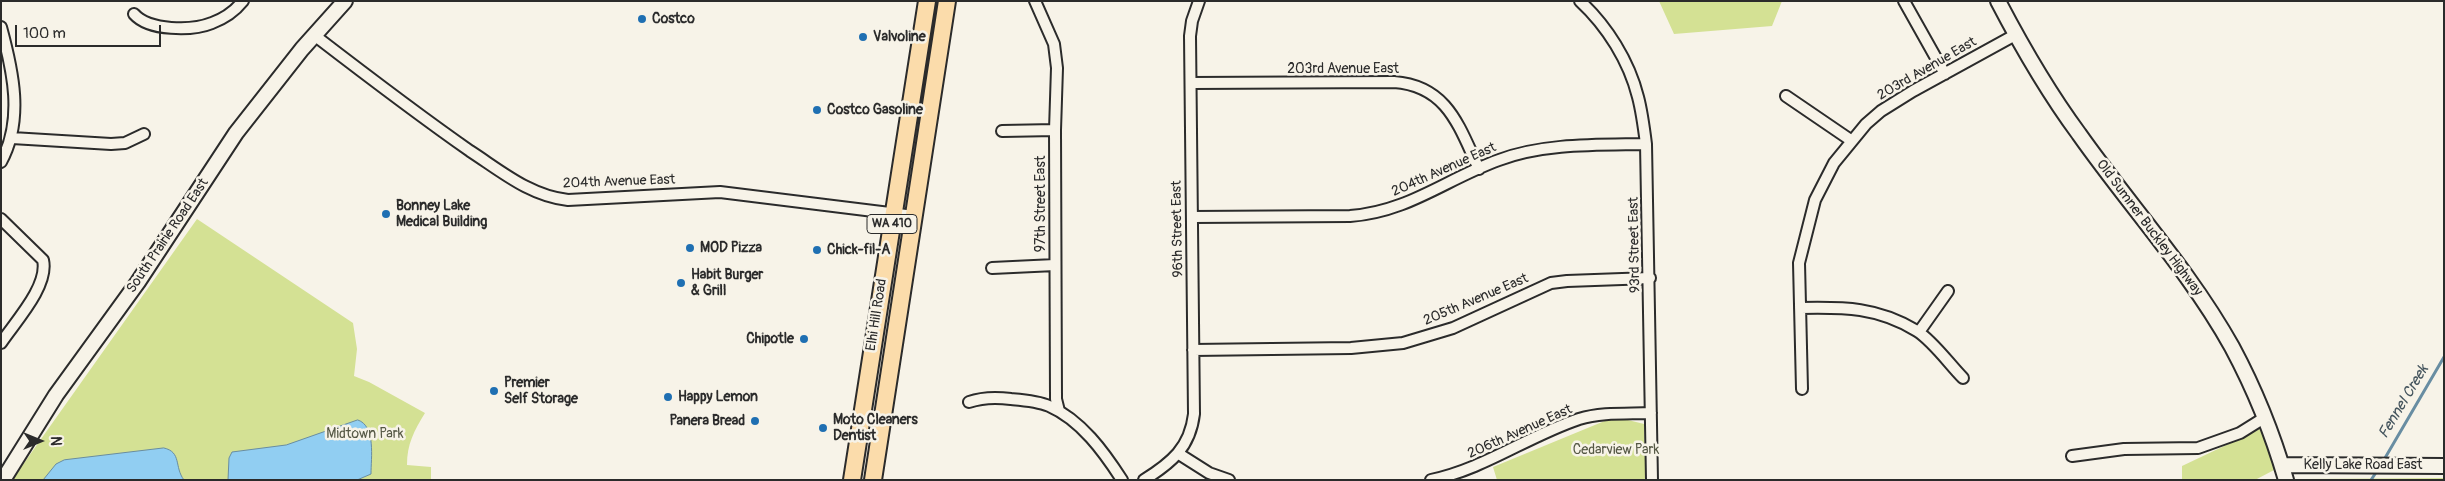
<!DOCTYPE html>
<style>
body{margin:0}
#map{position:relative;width:2445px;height:481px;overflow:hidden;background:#f7f3e8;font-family:Pangolin,sans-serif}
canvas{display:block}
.frame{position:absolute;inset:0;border:2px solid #2b2b2b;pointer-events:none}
.north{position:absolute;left:15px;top:416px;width:50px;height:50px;-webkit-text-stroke:4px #f7f3e8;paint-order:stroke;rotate:90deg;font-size:14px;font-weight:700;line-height:20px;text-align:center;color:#2b2b2b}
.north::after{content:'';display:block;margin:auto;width:18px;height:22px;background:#2b2b2b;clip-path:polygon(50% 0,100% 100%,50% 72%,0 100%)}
.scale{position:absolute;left:15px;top:25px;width:146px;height:22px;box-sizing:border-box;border:2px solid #2b2b2b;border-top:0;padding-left:6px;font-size:15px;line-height:18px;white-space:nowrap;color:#2b2b2b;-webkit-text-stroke:4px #f7f3e8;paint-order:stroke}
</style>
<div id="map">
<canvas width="2445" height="481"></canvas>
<div class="frame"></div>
<div class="north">N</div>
<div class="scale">100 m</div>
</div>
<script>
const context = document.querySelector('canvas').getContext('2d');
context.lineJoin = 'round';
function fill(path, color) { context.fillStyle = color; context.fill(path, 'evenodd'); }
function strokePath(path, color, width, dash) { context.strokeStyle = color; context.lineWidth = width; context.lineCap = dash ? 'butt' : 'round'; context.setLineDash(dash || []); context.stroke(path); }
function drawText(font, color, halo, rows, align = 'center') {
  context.font = font + ' Pangolin,sans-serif'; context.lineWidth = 5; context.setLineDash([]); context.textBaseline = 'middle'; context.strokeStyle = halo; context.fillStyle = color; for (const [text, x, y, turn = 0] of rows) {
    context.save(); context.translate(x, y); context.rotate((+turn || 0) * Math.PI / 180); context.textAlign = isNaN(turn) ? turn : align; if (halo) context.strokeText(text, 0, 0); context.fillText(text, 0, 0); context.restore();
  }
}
fill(new Path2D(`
 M1659,1H1782L1772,26L1674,34Z
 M197,219L353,323L357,349L354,376L369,382L425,413C414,431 407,444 407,465L431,467V480H12Z
 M1620,418L1644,424L1646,480H1497L1493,467L1607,420Z
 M2260,429L2276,469L2255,480H2182V466Z
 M2444,478V480L2303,479Z`), '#d4e194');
const water = new Path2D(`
 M358,420C376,426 371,458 371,474L357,480H228L229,458L232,452L286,445Z
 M164,448C182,452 174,467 184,480H43L56,464L64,460Z`);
fill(water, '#91cef2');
strokePath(water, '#688da2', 1);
strokePath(new Path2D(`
 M2385,458L2444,357
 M2371,480L2375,474`), '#688da2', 3);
const street = new Path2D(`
 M1035,1L1054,44L1057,68L1055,130L1056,399L1059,411
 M1580,1C1607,26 1629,61 1638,97C1642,112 1644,128 1646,144L1652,480
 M1904,1L1945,74
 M134,14C149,31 192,31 212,23C223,19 235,11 243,1
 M1,27C13,71 24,120 1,162
 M314,35C366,75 417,114 470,151C501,171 530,196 568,200L720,192L914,216
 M1191,83L1394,82C1448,86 1459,127 1479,169
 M1786,96L1852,141
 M1002,131L1055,130
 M12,138L111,144L125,143L144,134
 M1192,217L1350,216C1408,212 1446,179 1499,160C1544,143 1598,145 1646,144
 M1,219L43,260C49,286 15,322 1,343
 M992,268L1055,265
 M1800,308C1844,307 1878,307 1917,331C1933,341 1950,365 1963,378
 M1919,332L1948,291
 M1193,350L1351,348L1403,343L1453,328L1551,283L1567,281L1650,278
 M1802,389L1799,263L1815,200L1834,163L1866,124L1881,111L1913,91L2015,35
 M969,402C983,397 996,397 1011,399C1023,400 1038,401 1049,406C1081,420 1104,452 1122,480
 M1179,454L1209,473L1229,480
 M2072,456L2124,449L2198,448L2240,433L2264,418
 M1144,480C1171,463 1190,448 1194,414L1190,36L1192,21L1199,1
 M1431,480C1484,469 1528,436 1579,419C1602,412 1627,414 1651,413`);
const secondary = new Path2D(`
 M1998,1C2022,47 2048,92 2079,134C2129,205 2189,270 2232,347C2254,388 2273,435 2286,480
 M2282,465L2444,466
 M3,480L56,395L138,282L236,133L302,49L345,1`);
const primary = new Path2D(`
 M852,480L927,1
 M873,480L947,1`);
strokePath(street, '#2b2b2b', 14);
strokePath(secondary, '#2b2b2b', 18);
strokePath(primary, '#2b2b2b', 20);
strokePath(street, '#f7f3e8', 10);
strokePath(secondary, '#f7f3e8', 14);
strokePath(primary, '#fbdcab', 16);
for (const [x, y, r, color] of [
 [642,19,5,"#1f6fb2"],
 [863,37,5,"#1f6fb2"],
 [817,110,5,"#1f6fb2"],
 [386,214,5,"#1f6fb2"],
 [690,248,5,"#1f6fb2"],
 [817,250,5,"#1f6fb2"],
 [681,283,5,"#1f6fb2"],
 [804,339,5,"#1f6fb2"],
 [494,391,5,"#1f6fb2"],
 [668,397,5,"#1f6fb2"],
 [755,421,5,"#1f6fb2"],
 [823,428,5,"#1f6fb2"]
]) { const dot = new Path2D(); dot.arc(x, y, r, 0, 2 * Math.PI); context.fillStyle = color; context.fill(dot); strokePath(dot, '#f7f3e8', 2); }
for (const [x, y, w] of [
 [892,224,50]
]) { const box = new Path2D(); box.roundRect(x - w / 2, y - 9.5, w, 19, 4); context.fillStyle = '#f7f3e8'; context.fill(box); strokePath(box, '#2b2b2b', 1); }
drawText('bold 12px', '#2b2b2b', null, [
 ["WA 410",892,224]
]);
drawText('bold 14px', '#2b2b2b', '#f7f3e8', [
 ["Costco",652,19],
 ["Valvoline",873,37],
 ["Costco Gasoline",827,110],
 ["Bonney Lake",396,206],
 ["Medical Building",396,222],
 ["MOD Pizza",700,248],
 ["Chick-fil-A",827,250],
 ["Habit Burger",691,275],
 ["& Grill",691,291],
 ["Chipotle",794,339,"right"],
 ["Premier",504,383],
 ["Self Storage",504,399],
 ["Happy Lemon",678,397],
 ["Moto Cleaners",833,420],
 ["Dentist",833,436],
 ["Panera Bread",745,421,"right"]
], 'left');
drawText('14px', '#2b2b2b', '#f7f3e8', [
 ["203rd Avenue East",1343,69],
 ["203rd Avenue East",1927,69,-30],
 ["204th Avenue East",1444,170,-24],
 ["204th Avenue East",619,182,-2],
 ["97th Street East",1041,204,-90],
 ["Old Sumner Buckley Highway",2149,228,53],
 ["96th Street East",1178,229,-91],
 ["South Prairie Road East",168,236,-56],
 ["93rd Street East",1635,245,-91],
 ["205th Avenue East",1476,300,-23],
 ["Elhi Hill Road",877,315,-81],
 ["206th Avenue East",1520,432,-24],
 ["Kelly Lake Road East",2363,465]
]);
drawText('14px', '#555845', '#f7f3e8', [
 ["Midtown Park",365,434],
 ["Cedarview Park",1616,450]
]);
drawText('italic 15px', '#44545d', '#f7f3e8', [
 ["Fennel Creek",2404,402,-59]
]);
</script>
